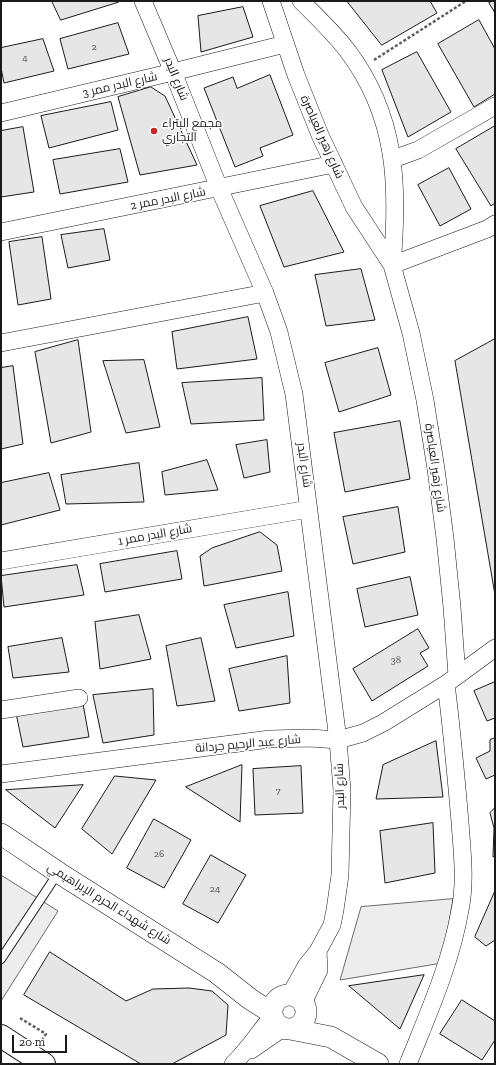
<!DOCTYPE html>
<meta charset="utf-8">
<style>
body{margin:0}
#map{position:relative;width:496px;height:1065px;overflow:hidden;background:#fff;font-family:"Zilla Slab",serif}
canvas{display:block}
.frame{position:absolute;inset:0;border:2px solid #1a1a1a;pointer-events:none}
.scale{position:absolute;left:12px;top:1035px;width:55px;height:18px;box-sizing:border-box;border:2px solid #1a1a1a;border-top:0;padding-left:5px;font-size:12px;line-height:14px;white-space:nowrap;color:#1a1a1a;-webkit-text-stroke:3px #fff;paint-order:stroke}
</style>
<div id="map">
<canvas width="496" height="1065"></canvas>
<div class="frame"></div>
<div class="scale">20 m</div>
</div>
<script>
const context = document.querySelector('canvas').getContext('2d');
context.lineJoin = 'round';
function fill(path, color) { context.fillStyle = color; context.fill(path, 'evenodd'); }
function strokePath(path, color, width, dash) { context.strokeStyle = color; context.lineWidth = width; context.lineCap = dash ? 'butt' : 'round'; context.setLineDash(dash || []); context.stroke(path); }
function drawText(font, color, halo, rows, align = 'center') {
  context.font = font + ' "Zilla Slab",Cairo,serif'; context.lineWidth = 3; context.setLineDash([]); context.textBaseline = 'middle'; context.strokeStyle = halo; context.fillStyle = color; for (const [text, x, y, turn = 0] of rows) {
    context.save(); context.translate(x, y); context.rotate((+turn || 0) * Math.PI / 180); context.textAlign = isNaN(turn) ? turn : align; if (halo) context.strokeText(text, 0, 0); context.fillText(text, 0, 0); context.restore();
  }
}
const built = new Path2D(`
 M1,875L58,911L1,1001Z
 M453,899L442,963L340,980L361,907Z`);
fill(built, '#ededed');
strokePath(built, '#6a6a6a', 1);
const building = new Path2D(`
 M52,1H119V2L61,20Z
 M347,1H430L437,13L382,45Z
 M493,1H495V13L489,3Z
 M243,7L253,37L201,52L198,16Z
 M479,20L495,49V94L474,107L438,44Z
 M118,23L129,54L68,69L60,39Z
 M43,39L54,71L4,83L1,68V48Z
 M417,52L451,112L408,137L382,70Z
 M270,75L293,135L260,148L263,156L235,167L204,88L233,77L237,88Z
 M151,87L165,96L197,165L140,175L118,97Z
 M111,102L118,130L49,148L41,116Z
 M495,126V203L491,206L456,149Z
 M23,127L34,192L1,197V131Z
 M120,149L128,182L60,194L53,160Z
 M449,168L471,209L440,226L418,185Z
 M313,191L344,252L284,267L260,206Z
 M104,229L110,260L68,268L61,235Z
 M42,237L51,299L18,305L9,242Z
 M361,269L375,320L326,326L315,275Z
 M248,317L257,359L177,369L172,332Z
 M495,339V595L455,361Z
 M78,340L91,432L51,443L35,352Z
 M378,348L391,395L339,412L325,363Z
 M144,360L160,427L126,433L103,361Z
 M13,366L23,444L1,449V368Z
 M262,378L264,420L191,424L182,383Z
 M400,421L410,479L345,492L334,433Z
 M267,440L270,472L244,478L236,445Z
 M207,460L218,490L165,495L162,472Z
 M139,463L144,502L66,504L61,475Z
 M49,473L60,510L1,525V483Z
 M398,507L405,552L353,564L343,517Z
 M260,532L277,545L282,571L204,586L200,556L212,548Z
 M177,551L182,579L105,592L100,564Z
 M77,565L84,595L4,607L1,576Z
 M410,577L418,615L365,627L357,589Z
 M288,592L294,636L236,648L224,605Z
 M139,615L151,659L100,669L95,622Z
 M418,629L429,648L420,653L428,666L372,701L353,669Z
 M62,638L69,672L13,678L8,647Z
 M201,638L215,701L177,706L166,646Z
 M287,656L290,703L239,711L229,669Z
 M495,682V718L487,721L474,691Z
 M153,689L154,735L103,743L93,695Z
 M83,704L89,737L23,747L16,713Z
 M495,738V775L486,779L476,758L490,751V740Z
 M436,741L443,797L376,799L383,765Z
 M242,765L240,822L186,787Z
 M301,766L303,813L255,815L253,769Z
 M115,776L156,780L112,854L82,829Z
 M83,785L55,828L6,790Z
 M495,808V856L493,857L494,828L490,813Z
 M154,819L191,840L164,888L127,868Z
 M433,823L435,873L385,883L380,831Z
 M211,855L246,875L218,923L183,904Z
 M495,891V940L486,946L475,937Z
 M50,952L126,1001L153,989L189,988L212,991L228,1005L226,1035L172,1064H141L24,995Z
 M424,975L400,1029L349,986Z
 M462,1000L495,1021V1040L482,1060L440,1034Z`);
fill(building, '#e6e6e6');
strokePath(building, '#1a1a1a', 1);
const service = new Path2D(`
 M1,959L58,873`);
const minor = new Path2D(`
 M143,1L173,72L219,188L265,293L279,332L294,394L338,740L342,790L340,875L335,910L332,925L318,951L306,966L290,995
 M271,1L296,75L320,135L354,207L392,265L411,333L425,400L436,469L445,538L452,607L457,676
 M301,1C317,17 333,32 347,50C397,116 399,185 392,265L487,229L495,224
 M1,113L173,72L285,44
 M393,159L418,150L495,106
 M1,232L334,164
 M1,343L265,293
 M1,561L309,509
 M1,710L79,698
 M1,774L270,739L310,738L338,740L363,733L383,723L446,684L495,648
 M303,1003L319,970L318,951
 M251,1050L283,1028
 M233,1064C248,1050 259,1032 272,1017
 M408,1064C428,1014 451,963 460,910C466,881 462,851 460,822C456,776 452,730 446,684`);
const tertiary = new Path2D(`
 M1,834L59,873L217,973L250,999L272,1013
 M272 1012a17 17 0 1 1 34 0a17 17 0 1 1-34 0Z
 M290,1029L331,1037L378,1064`);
const primary = new Path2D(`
 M1,1036L44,1064`);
strokePath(service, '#1a1a1a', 10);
strokePath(minor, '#1a1a1a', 18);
strokePath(tertiary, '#1a1a1a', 22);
strokePath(primary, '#1a1a1a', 24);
strokePath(new Path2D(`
 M374,60L466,1
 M20,1018L46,1034L42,1040`), '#5f5f5f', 2.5, [3, 2]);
strokePath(service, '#fff', 8);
strokePath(minor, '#fff', 17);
strokePath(tertiary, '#fff', 21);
strokePath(primary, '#fff', 22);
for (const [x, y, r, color] of [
 [154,131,4,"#c62828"]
]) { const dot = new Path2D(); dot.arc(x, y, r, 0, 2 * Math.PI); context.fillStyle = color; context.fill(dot); strokePath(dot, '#fff', 1.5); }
drawText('10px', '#4d4d4d', null, [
 ["2",94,47],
 ["4",25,58],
 ["38",396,660],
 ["7",278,791],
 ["26",159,854],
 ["24",215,889]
]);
drawText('12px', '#1a1a1a', '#fff', [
 ["شارع البدر",176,79,68],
 ["شارع البدر ممر 3",120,85,-13],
 ["شارع زهير العياصرة",322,137,66],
 ["شارع البدر ممر 2",168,199,-11],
 ["شارع البدر",304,465,82],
 ["شارع زهير العياصرة",435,468,82],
 ["شارع البدر ممر 1",155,535,-10],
 ["شارع عبد الرحيم جردانة",248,744,-5],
 ["شارع البدر",340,786,-92],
 ["شارع شهداء الحرم الإبراهيمي",109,904,32]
]);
drawText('12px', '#1a1a1a', '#fff', [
 ["مجمع البتراء",162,124],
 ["التجاري",162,138]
], 'left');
</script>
